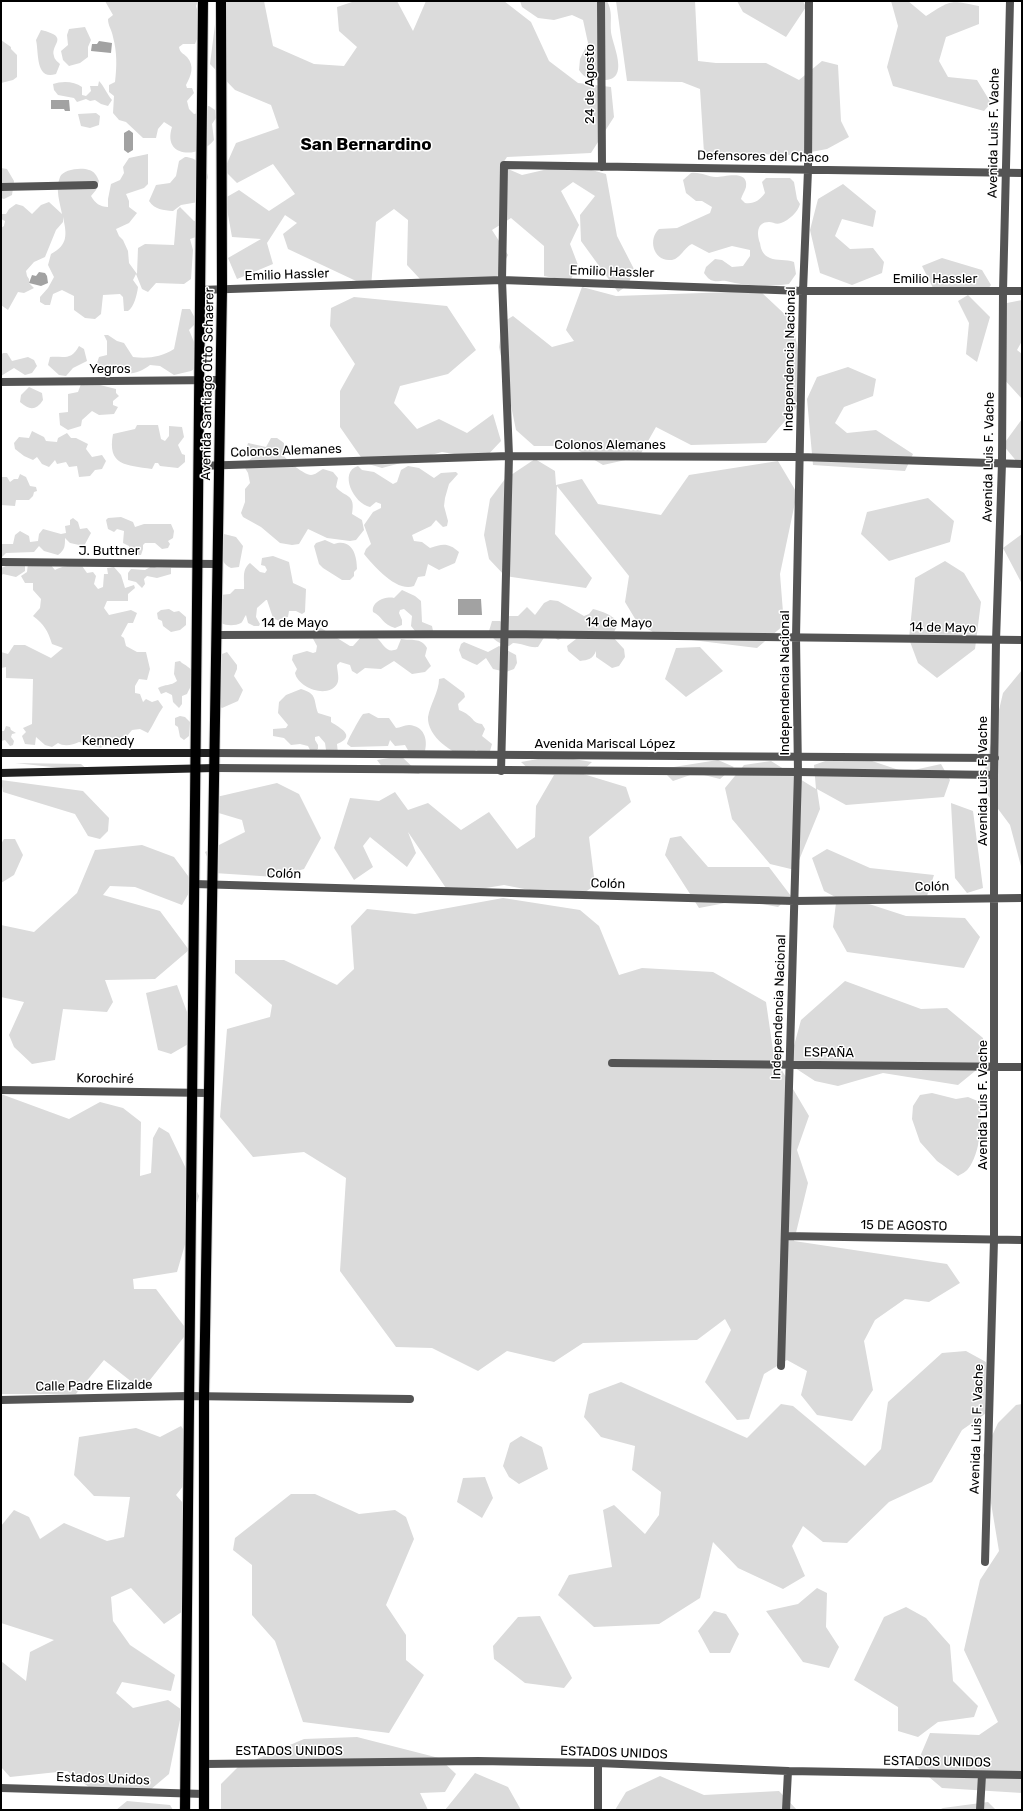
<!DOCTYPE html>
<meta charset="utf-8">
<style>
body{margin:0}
#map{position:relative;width:1023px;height:1811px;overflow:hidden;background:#fff;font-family:Rubik,sans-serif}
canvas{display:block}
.frame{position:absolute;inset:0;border:2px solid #000;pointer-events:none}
</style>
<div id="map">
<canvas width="1023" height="1811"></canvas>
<div class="frame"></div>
</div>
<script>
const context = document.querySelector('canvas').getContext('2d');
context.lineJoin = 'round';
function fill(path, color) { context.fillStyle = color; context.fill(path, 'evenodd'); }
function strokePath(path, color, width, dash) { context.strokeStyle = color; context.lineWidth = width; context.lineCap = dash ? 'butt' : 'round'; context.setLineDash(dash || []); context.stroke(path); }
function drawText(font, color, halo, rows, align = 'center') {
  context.font = font + ' Rubik,sans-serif'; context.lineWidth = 3; context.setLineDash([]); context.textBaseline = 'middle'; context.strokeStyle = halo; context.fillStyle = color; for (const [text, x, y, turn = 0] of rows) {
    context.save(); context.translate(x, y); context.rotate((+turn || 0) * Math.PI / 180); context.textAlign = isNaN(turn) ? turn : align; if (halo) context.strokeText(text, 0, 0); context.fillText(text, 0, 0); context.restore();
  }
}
fill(new Path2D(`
 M105,1H198L196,6C201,22 202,28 195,44H183L179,47C180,53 183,53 187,57C195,66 191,76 186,85L187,88H192L194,93L187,101L189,109L194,114L199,113L204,107L209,106L215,110L216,118L212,124L214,140C199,159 162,158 172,127L164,122L158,129L156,138H143L126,122L119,120L113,113L114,96L109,92V85L115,82C117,66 117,52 113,37C112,30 108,26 108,19L113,15Z
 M218,1H264L273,46L314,64L344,66L357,47L339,31L337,7L355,1H397L413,31L426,1H504L531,22L549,61L578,83L611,87L614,117L591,153L507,157L501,166L522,175L570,164L606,174L617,236L634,269L628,285L618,292L581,241L580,215L595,196L573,182L561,191L579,225L570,244L578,265L570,281L544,276V246L511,218L492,230L508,255L495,281L420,279L407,265L408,220L394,209L376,222L371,288L288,249L283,234L297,223L285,215L267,243L273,264L237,279L228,258L261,239L232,237L225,198L239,190L269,211L295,194L273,164L237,183L224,170L236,143L279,128L271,105L235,90L210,64Z
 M520,1H607C613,12 610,20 611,32C613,47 632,83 600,80C590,79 585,79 579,70L580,59L588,43L583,20L572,15L554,20L538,18L522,7Z
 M616,1H695L698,61L716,63H766L799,80L822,61L838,65L841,121L849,137L827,149L795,155L704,153L700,89L682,82L627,81Z
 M737,1H803L806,7L786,37L743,12Z
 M891,1H908L926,16C952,0 948,0 979,6V24L946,37L939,61L948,77L977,80L991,103L984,111L893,86L887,67L898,26Z
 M85,27L91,40L88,47V57L80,63L69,66L63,60L61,51L68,45L67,35L69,29Z
 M41,30C71,37 50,44 54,56C54,59 58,62 60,64L56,74C35,81 39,52 36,40Z
 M1,40L11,47V49L17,55V77L13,80L1,83Z
 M99,81C104,86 107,94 112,100L108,106L101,104L95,100L90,101L86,99L77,102L74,98L58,95L54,90L53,84C62,81 74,81 82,87V95L86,96L91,91L90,86H98Z
 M96,113L100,116L99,125L90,128L81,126L78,114Z
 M148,154V184L144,188L126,194L129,201V207L137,213L129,223L116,229L119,236L123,240L128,251L129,263L137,274L138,248L145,244L174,245L177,210L180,207L194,221L199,220V236L190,239L193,250L191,279L184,284L156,283L148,292L142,289L136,274L133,280L138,287C137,295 134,307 128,311H124L123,297L120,294L103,295L101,314L95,319L85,318L74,310V296L62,290L53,294L50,305H45L40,302V297L48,288L54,277L48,265L51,254C68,245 67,235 63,217V222L56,230L45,257L34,262L26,271L27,276L29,279V283L34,288L24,293L18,292L8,310L1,305V228L4,226L5,221L1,219L2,214H6L9,209L16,204L23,206L32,214L41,205L49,202L62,214C60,203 55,189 60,177C63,169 82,167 89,170C94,171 97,176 99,181L96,190L91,196C95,203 100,207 108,207V199L111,184L120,180L124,173L123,167L129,158Z
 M185,157C195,157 207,166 208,177C208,180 205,182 205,186C204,192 206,195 204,201L181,205L173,211C163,210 155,210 149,201L156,185L170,183L176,176L179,161Z
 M1,168L7,169L14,181L12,195L4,199L1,198Z
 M691,173C702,172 707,177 716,177C724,177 749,169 746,187C745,191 742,195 741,199L745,203C754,204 759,201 765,193L762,182L766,178H790L794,182L797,199L800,204C798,212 789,220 781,223C776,225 773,222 769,222C756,222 757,235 760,243C761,250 763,255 770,258C777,261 786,259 794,262L796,274L789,284C770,287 744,286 726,281C723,280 718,282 714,281C709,280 707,277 704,273L706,267L715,259L722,260L732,267L743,266L750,256V250L732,246L709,253L692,244C683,248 680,261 669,260C653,260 648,239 659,229L677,228L710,213L712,207L702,201H696L686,193L683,180Z
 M843,184L876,211L873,227L842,219L835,236L850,249L873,248L884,262L882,273L852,285L820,273L810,230L818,199Z
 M942,258L982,270L991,285L984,294L934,290L922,266Z
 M582,287L616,296L760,291L792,321L805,384L796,408L766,443L691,445L656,427L639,457L603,465L571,446H534L516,430L499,347L503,322L513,316L552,347L574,341L566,330Z
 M968,295L990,317L977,362L966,354L969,323L958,301Z
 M354,297L447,306L476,350L448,374L400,386L394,403L417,429L439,419L467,433L493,414L501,441L484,459L442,452L382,468L365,463L340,427V391L355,364L330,326L331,308Z
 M1022,300V341L1017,350L1022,354V399L1002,377L999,319L1007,303Z
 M182,309H190L197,322L189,330L194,342L203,353L204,363L191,371L174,375L160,366L150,365C141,372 128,377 118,370L110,372L100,369L97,363L99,357L107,355V341L104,335H108L117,341L124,343L133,357C148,359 161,357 174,349Z
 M79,346L84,349L87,361L73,368L66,376L59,375L48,365L50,357C64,356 71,361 79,346Z
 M3,353H7L12,361L28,357L34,360L37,366L32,373L25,375L14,368L1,376V355Z
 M848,367L876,379L873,396L844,407L835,423L847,433L876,430L913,454L905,471L813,465L807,399L817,377Z
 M81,384L100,385L116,389V393L119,396L113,401V405L118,407L114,414L99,415L92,411L82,420L81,426L68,430L60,425L59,413L68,412V394L78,392Z
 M29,387L42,393L43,400C36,411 29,410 20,402L21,395Z
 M1022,419V463H1018L1003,445Z
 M137,425H158L161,439L165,441L169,436V426L182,427L184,437L178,445L182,454L185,455V462L178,468L160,466L158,463H155L152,469C126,465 107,466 113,434L135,429Z
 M32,431L44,437L46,441L57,442L58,438L67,433L71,438H76L88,444L86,449L92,457L102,455L106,461L102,469L95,470L90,476L79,477L77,466L69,467L66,462L57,464L55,460L49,467L42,464L37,457L33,460L24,456L15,449L14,443L19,437L29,438Z
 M271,438H277L284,443V456C289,462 303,474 311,475C315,475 319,471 323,469L333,472L338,478L336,487C345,498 356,493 352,514L362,520L364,530L356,540L350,541L327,538L308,529L299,544L292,545L280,543L261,527L243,517L241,513L245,502V489L250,483L248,473L245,468L246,462L252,458L247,447L248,443L266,447Z
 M535,459L555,471L556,485L582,479L598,504L661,515L689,475L778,461L797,493L780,574L784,625L757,648L659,636L637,622L625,602L629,576L557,486L555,534L592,578L586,588L505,576L489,559L484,535L490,499L505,479Z
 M358,466L362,470L374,472L393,484L397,482L401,470L408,466L419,468L434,478L441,473L456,472L458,474L449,484L445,498L444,506L448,521L447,526L443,527L436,520L431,526L412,535L414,541L422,542L430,548C442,544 448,542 459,552L455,563L439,570L428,564L425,576L418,577L414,586C397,593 373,565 364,554L366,549L371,544L364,525L373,512L381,508V504L376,502L370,507C354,504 338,472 358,466Z
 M20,474L26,477L30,486L36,487L37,491L34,492L33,496L29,500H16L15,506L1,505V477H7L10,482L14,479H18Z
 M928,498L954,521L950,542L889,561L861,534L867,512Z
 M121,517L133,522L135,527L144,524H171L174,531L173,538L168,541L170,544L168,548L162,549L155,543H145L143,545V549L141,555H136L131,552L129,546L123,543L124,531L117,529L114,532L108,529L106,520L108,518Z
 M73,518L78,522L80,529L87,528L91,533L84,546L70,543L65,538C65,546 65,550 58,555L44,551L39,546L34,552L6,553L1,558V544H13L15,535L20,531L29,536L30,542L38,541L39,534L43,529L61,534L66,533L65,526L70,525V520Z
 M224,534L236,537L243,546L239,567L231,568C224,565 221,560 223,552L220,546V537Z
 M1022,534V584L1003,548Z
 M325,540L334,544C352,538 357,555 357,569L354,572V576L350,580H342L323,568L319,564L314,546L316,543Z
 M273,556L289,562L293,583L306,589L305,612L302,614L296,611H289L288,617L283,618L281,622L273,618L267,600H266L257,608L256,617L260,624L259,626H254L248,623L246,615C244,617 243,622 241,623C235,626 227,626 221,623L220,595L230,594L235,589H244C245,580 241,570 250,563L260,572L265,573L267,570L265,566L261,565L262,558Z
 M945,561L964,573L981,602L975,649L937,678L918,663L909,639L915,578Z
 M28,563H49L55,570C61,566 71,566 80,563L87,573L93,572L96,576L94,584L98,589L103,587L104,574H108L107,568L114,567L121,575L125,588L134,585L135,588L128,594V601H107L104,608L109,615L131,610L137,613L133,623H128L121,636L124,638L126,646L137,652H146L150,669L147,680L139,679L135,686V693L140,694L143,702L146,699L152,702L158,700L163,707C157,715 154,724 148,733L140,729L132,730L127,736L131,743L116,747L107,741L101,748L79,742C73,745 64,747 58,743L52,747L45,745L36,737L35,745L25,744L22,736L26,732L23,728L32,724L33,679L6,678V667L1,668V652L8,654L14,645H25L51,658L63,648L52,644C48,631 44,624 33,616L40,608L41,599L33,590V583H25L21,576L27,572Z
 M11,564L25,566V571L16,577L3,574L1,576V568Z
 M152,566L157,568H171V574L157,578L147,576L144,579L145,584L142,588L136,582L128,580V573L131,569L145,570Z
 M402,590L415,596L421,601L422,622L432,626L433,631H415L411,626L412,616L404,609L400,610L399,613L402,620V625L395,628C383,625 382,616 373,612C371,602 385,596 394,598Z
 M550,600L558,601L584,616L589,614L593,609C603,612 613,614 618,624L612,636L624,649L625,657L619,666L612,668L596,657V651C593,659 588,660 580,661L568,651L567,646L576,639L575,636H567L558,640L551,635L545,636L538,647C528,648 522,643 513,643L509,646C500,644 492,640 489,631L492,621H500L504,624L509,616H518L527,607L535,615L544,603Z
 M169,609L174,612L179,611L186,617V625L180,630L171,632L163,626L162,621L158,619L157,613L161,610Z
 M321,628L350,646H353L362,636L369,632C372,634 376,636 378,639C384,645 387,654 397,649L401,639C411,641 421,637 427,648L425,656L431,666L425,672L412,674L394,661L381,669L365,668L357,674L352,671L350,665L340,662L337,665C337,671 340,679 337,684C328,699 298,688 295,673L297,669L292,660L293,655L307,651L313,653L316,652L317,646L311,635L313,630Z
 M464,642L488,652L499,646L516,655L517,663L514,669L506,672L493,669L486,658L477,665C471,663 467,660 462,658L459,650L461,644Z
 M700,647L723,671L686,697L665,679L676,648Z
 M227,652L237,665V669L234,676L243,690L238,701L222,708L219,706L220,668L222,664V654Z
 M180,661C182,664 185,664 188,667C198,674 191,686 187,694L182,696V704L179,708L173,702L172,695L166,692L161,694L158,688C165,684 171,686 177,681L174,674L175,662Z
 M1022,670V870L1010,825L981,786L1003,693Z
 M444,678L464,693L465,697L458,704L459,710C462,711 466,713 468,715C474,719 473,723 482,724L485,729L482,736L492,744L490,751L482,753L476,750L469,758C453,754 427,737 428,717C430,704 439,692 439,679Z
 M301,689C318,694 313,700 318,713L331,717V722C340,728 357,736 337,744L338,754L326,750L325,743L319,736L315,737V740L318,745V749L314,752L310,750L308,746L300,744L291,745L284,738L273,736V729L286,728L288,725L278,713L279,702L286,695Z
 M369,713L378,718H389L396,728C400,728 404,725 409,725C424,726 428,739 425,751L409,752L405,745L395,746L390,740L388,746L351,747L347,744C347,741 361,716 363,714Z
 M180,716L185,717L190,722L189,736L184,740L180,737L178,727L175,725V718Z
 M6,726L10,727L11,730L16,733L12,734L11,737L14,741L13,745L10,746L5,740L1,741V731H4Z
 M848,753L905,772L941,764L950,780L944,797L846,805L817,789L820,809L795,870L770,864L732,819L725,788L744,765L771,761L816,789L814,765Z
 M401,756L420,774L386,772L377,760Z
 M555,756L592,762L580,773L626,787L631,802L589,837L595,885L576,899L504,885L450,894L408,832L416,853L407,867L370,837L363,846L373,867L354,880L334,848L350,798L379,801L395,792L408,810L428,803L461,830L489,812L517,849L535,837L536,806L554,775L534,774L521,762Z
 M718,760L734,767L720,779L696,773L673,781L661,769Z
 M15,763L81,764L89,771Z
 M1,780L83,791L109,818L108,831L100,839L88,836L75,814L3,792Z
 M277,783L299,794L321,838L304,869L276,877L214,873L205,852L245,832L242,820L212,811V798Z
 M951,803L973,811L983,888L967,893L955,878Z
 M681,836L708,867H769L791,896L778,907L741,900L699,908L665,855L670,838Z
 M4,839H15L23,855L14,875L1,883V844Z
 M142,845L174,857L194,884L182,905L135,887L110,886L103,895L160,911L189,950L155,979L105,980L113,1002L107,1012L63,1009L55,1060L32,1064L14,1047L9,1035L24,1002L1,997V925L34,932L77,893L95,850Z
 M827,849L870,868L934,875L925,902L866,903L906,916L965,918L980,937L964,968L847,952L833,927L836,903L841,900L824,891L812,858Z
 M503,898L580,910L599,926L619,975L642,968L713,972L766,1002L774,1057L809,1116L797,1150L808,1183L794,1241L947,1264L960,1283L929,1302L905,1299L875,1320L864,1341L873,1390L852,1421L817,1415L801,1395L807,1371L787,1360L764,1374L749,1419L737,1420L705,1382L731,1330L725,1319L697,1340L583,1343L554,1362L507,1351L478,1371L432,1348L396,1347L340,1271L346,1178L304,1152L253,1157L220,1117L227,1029L270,1017L272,1005L235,973V960H284L337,985L354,969L351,926L367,909L415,914Z
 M845,981L921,1009L947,1008L983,1038L985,1063L958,1085L883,1073L838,1086L815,1081L789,1064L801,1020Z
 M177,985L197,1039L171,1054L158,1050L146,993Z
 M932,1093L956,1099L968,1097L980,1102C983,1119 980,1155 968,1169C966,1172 961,1174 958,1176L937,1161L920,1142L912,1119L913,1106L920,1095Z
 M1,1094L69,1119L100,1102L123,1108L141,1122L140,1176L151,1173L153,1138L159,1127L169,1133L199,1196L177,1272L133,1279L134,1289H156L184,1326V1337L142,1390L104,1360L76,1394H1Z
 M966,1351L986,1362L992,1409L962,1430L932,1482L889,1502L847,1543L823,1542L803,1526L792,1546L805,1576L783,1589L738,1568L713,1542L700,1598L659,1624L594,1627L558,1595L569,1575L612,1567L603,1510L614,1505L645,1534L659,1515L661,1492L632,1470L635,1446L601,1437L584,1417L589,1394L621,1382L747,1438L781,1404L793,1406L865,1466L881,1449L888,1402L942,1353Z
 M1022,1404V1793L942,1788L916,1766L930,1733L979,1735L998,1722L964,1650L980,1580L999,1551L983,1455L998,1423L1016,1405Z
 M181,1426L194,1445L192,1475L176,1495L189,1510V1607L164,1624L131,1588L111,1597L113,1621L130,1645L175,1675L171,1691L122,1682L116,1693L133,1708L168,1700L182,1710L169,1774L150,1790H93L67,1771L10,1777L1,1767V1661L26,1681L30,1652L54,1640L1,1623V1526L14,1510L29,1517L40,1539L64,1523L107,1541L124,1537L130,1497L94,1496L74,1475L79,1437L136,1428L160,1437Z
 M521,1436L542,1447L548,1469L519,1484L509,1477L503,1466L510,1443Z
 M485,1477L493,1498L482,1518L457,1502L463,1478Z
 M291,1494H315L359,1514L395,1510L406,1517L414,1539L386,1605L406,1635V1660L424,1675L389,1733L303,1722L275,1641L252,1615V1565L233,1550L235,1538Z
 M817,1588L827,1593L826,1627L839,1647L829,1668L803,1662L766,1611L798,1604Z
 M906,1607L926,1618L950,1645L953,1681L978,1706L974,1717L938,1722L918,1737L898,1731V1707L854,1680L884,1617Z
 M714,1611L726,1614L739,1634L730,1653H710L698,1631Z
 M540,1616L572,1678L564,1688L525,1683L494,1659L493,1646L518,1617Z
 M357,1737L439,1758L456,1774L445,1792L420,1793L428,1810H221V1784L238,1767L304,1739Z
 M475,1773L508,1787L521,1810H445Z
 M660,1776L704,1795L779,1791L797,1810H615L626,1792Z
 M127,1801L170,1805L173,1810H116Z
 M988,1802L996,1810H939L943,1808Z`), '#dbdbdb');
fill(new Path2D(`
 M99,41L112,43L111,53L91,51L92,44H97Z
 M51,100H69L70,111H65L64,109H51Z
 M129,130L133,133V150L128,153L124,150V133Z
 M39,272L45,273L47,276L48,283L41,286L29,283L32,275L36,276Z
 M458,599H481L482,615H458Z`), '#a2a2a2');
const primary = new Path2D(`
 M185,1810L203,1
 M204,1810V1397L222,289L221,1`);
strokePath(primary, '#dbdbdb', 12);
strokePath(new Path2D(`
 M601,1L602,167
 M1,187L94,185
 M200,290L502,280L803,291H1022
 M1,382L219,380
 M198,466L509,456L800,457L1022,464
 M1,562L216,564
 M216,635L504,634L1022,640
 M501,771L509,456L502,280L504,165L1022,173
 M194,884L794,901L1022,898
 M612,1063L1022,1067
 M1,1090L209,1093
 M785,1236L1022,1240
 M781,1366L798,772L796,637L803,291L808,170L809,1
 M1,1400L188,1396L410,1399
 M985,1562L994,1240V775
 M598,1763V1810
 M204,1764L478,1761L598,1763L788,1771L1022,1775
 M1,1788L204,1794
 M786,1810L788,1771
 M980,1810L982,1775`), '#545454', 8);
strokePath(new Path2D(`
 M215,753L995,758
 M215,768L798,772L994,775L996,641L1002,463L1003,291L1010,1`), '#545454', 8);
strokePath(new Path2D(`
 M1,753H215
 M1,773L215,768`), '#212121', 8);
strokePath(primary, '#000', 10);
drawText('13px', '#000', '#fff', [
 ["24 de Agosto",590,84,-90],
 ["Avenida Luis F. Vache",994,133,-89],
 ["Defensores del Chaco",763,157,1],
 ["Emilio Hassler",612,272,2],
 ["Emilio Hassler",287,275,-2],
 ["Emilio Hassler",935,279],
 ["Independencia Nacional",790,359,-89],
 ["Yegros",110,369],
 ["Avenida Santiago Otto Schaerer",208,384,-89],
 ["Colonos Alemanes",610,445],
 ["Colonos Alemanes",286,451,-2],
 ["Avenida Luis F. Vache",989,457,-89],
 ["J. Buttner",109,551],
 ["14 de Mayo",295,623],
 ["14 de Mayo",619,623,1],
 ["14 de Mayo",943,628,1],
 ["Independencia Nacional",785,683,-90],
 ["Kennedy",108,741],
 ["Avenida Mariscal López",605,744],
 ["Avenida Luis F. Vache",983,781,-90],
 ["Colón",284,874,2],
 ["Colón",608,884,2],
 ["Colón",932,887,-1],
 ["Independencia Nacional",779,1007,-88],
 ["ESPAÑA",829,1053,1],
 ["Korochiré",105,1079,1],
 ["Avenida Luis F. Vache",983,1105,-90],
 ["15 DE AGOSTO",904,1226,1],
 ["Calle Padre Elizalde",94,1386,-1],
 ["Avenida Luis F. Vache",977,1429,-88],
 ["ESTADOS UNIDOS",289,1751],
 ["ESTADOS UNIDOS",614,1753,2],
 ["ESTADOS UNIDOS",937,1762,1],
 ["Estados Unidos",103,1779,2]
]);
drawText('bold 17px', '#000', '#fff', [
 ["San Bernardino",366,145]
]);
</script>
